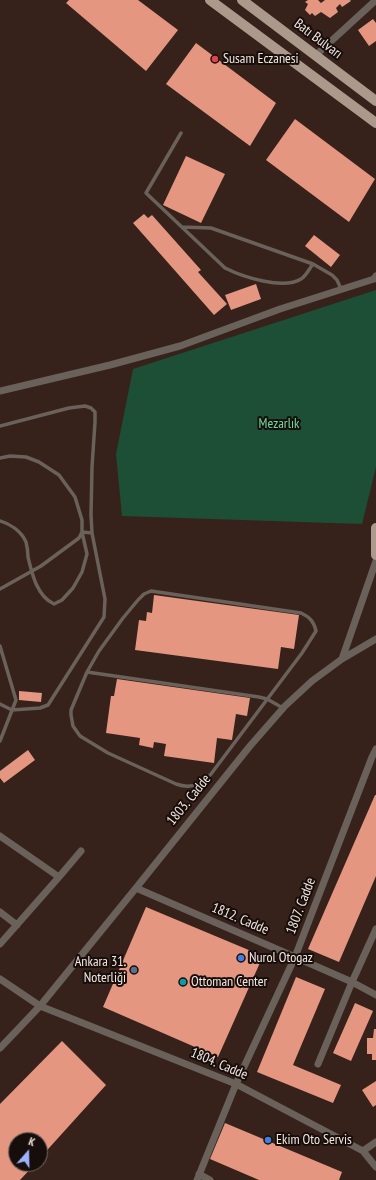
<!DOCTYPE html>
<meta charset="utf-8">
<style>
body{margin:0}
#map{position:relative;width:376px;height:1180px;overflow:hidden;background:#36221b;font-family:"PT Sans Narrow",sans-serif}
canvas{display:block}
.north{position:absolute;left:8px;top:1132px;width:40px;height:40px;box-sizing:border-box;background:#170e0b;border:1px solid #6f6461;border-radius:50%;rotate:20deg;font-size:11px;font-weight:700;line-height:16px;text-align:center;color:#f4e6e1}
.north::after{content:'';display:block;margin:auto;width:14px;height:18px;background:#9db4fd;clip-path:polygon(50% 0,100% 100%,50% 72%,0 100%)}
</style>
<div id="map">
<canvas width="376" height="1180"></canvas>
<div class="north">K</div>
</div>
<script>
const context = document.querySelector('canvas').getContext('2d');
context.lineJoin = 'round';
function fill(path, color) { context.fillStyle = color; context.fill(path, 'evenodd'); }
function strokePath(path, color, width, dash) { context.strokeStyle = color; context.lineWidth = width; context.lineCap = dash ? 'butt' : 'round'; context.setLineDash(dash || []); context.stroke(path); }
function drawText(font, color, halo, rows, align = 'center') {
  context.font = font + ' "PT Sans Narrow",sans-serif'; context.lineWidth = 4; context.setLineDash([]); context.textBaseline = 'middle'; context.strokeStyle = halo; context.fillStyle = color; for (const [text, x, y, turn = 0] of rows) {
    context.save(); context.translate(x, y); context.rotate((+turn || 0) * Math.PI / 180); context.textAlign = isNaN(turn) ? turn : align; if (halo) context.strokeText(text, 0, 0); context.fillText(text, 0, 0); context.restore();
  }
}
fill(new Path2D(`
 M376,290V467L362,524L122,516L116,454L133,369Z`), '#1d4e36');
fill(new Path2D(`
 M69,0H138L178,30L146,71L66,3Z
 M308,0H318L321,3L325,0H350L351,1L342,7L340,4L336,8L338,12L330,18L321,12L315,16L312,13L310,15L305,10L308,4L305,2Z
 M373,19L376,23V41L369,46L358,30Z
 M196,43L276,103L250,146L166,84Z
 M295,119L375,179L349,222L266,160Z
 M186,156L225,174L201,223L163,205Z
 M144,214L148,218L152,215L201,270L198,272L227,304L214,315L133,223Z
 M314,235L340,255L331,267L305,246Z
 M256,284L261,299L231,310L225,295Z
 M154,595L299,615L294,649L281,647L278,669L135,650L139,620L146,621L147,612L152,613Z
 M117,679L250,698L247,716L236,714L232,740L217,738L214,763L164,756L166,744L154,742L153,748L139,745L140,738L106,733L111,696H114Z
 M19,691L42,693L41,702L19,700Z
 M28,750L35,760L4,783L0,778V771Z
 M375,795H376V876L339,962L308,949Z
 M146,907L263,956L218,1057L103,1007Z
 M296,977L325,989L293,1065L341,1085L333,1103L257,1072Z
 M355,1003L373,1011L351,1061L333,1053Z
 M374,1029H376V1060H372V1054H367V1038H373Z
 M62,1041L106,1085L40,1158V1140H16V1164H35L20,1180H0V1104Z
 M376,1081V1105L373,1107L362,1090Z
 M225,1123L342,1172L339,1180H259L210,1159Z`), '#e49680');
strokePath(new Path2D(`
 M181,133L146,193L225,268C243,277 283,290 301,279C306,276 309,269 313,264
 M182,227L211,228L313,264L332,275L337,280L341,289
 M0,426L69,408L85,406L91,408L95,412V422L92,467L91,515L92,533L105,599L104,617L48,705L40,708L12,710L0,704
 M0,458L10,456L26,457L39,462L59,475L75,497L82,520V532L79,538L41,566L0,589
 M0,521C10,524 21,531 26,542C27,546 28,552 28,557C32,574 37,596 54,604L62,600L73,588L82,572L87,554L82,532L92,533
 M151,591L301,613C310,617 314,622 316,631L302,653L211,774C201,786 190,789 176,784L108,753L80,736L73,726L71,715V710L87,672L99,651L123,618L138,600L144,594Z
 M0,646L16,700L0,741
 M87,672L259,697L267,699L283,708`), '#69615a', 3.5);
strokePath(new Path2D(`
 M316,55L376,0
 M0,391L110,365L180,346L280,309L374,279L376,276
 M342,659L376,639
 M0,836L59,877L81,851
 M136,888L295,957L352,982L376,995
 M0,912L17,925
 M0,944L59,877
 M0,979L40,1006L236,1084L363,1151L376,1167
 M0,1048L40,1006L136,888L250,746L285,706L312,681L342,659L376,561
 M318,1064L352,982L376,929
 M363,1151L376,1142
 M199,1174L210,1180
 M197,1180L236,1084L295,957L372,757L376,749`), '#69615a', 7);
strokePath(new Path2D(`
 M210,0L376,123
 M242,0L376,101
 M376,528V555`), '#ab9a8c', 10);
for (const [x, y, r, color] of [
 [215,59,4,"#e0444e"],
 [241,958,4,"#3f7fe0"],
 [134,970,4,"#5c6f8a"],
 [183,982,4,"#0f9aa8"],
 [268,1140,4,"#3f7fe0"]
]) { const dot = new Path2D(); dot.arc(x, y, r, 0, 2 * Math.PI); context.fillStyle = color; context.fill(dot); strokePath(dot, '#170e0b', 1.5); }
drawText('14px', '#f4e6e1', '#170e0b', [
 ["Batı Bulvarı",318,39,37],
 ["1803. Cadde",189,800,-51],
 ["1807. Cadde",301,906,-69],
 ["1812. Cadde",240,919,23],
 ["1804. Cadde",219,1064,23]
]);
drawText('14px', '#f4e6e1', '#170e0b', [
 ["Susam Eczanesi",223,59],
 ["Nurol Otogaz",249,958],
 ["Ankara 31.",126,962,"right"],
 ["Noterliği",126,978,"right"],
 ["Ottoman Center",191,982],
 ["Ekim Oto Servis",276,1140]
], 'left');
drawText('14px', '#6bdaa2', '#170e0b', [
 ["Mezarlık",279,424]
]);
</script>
